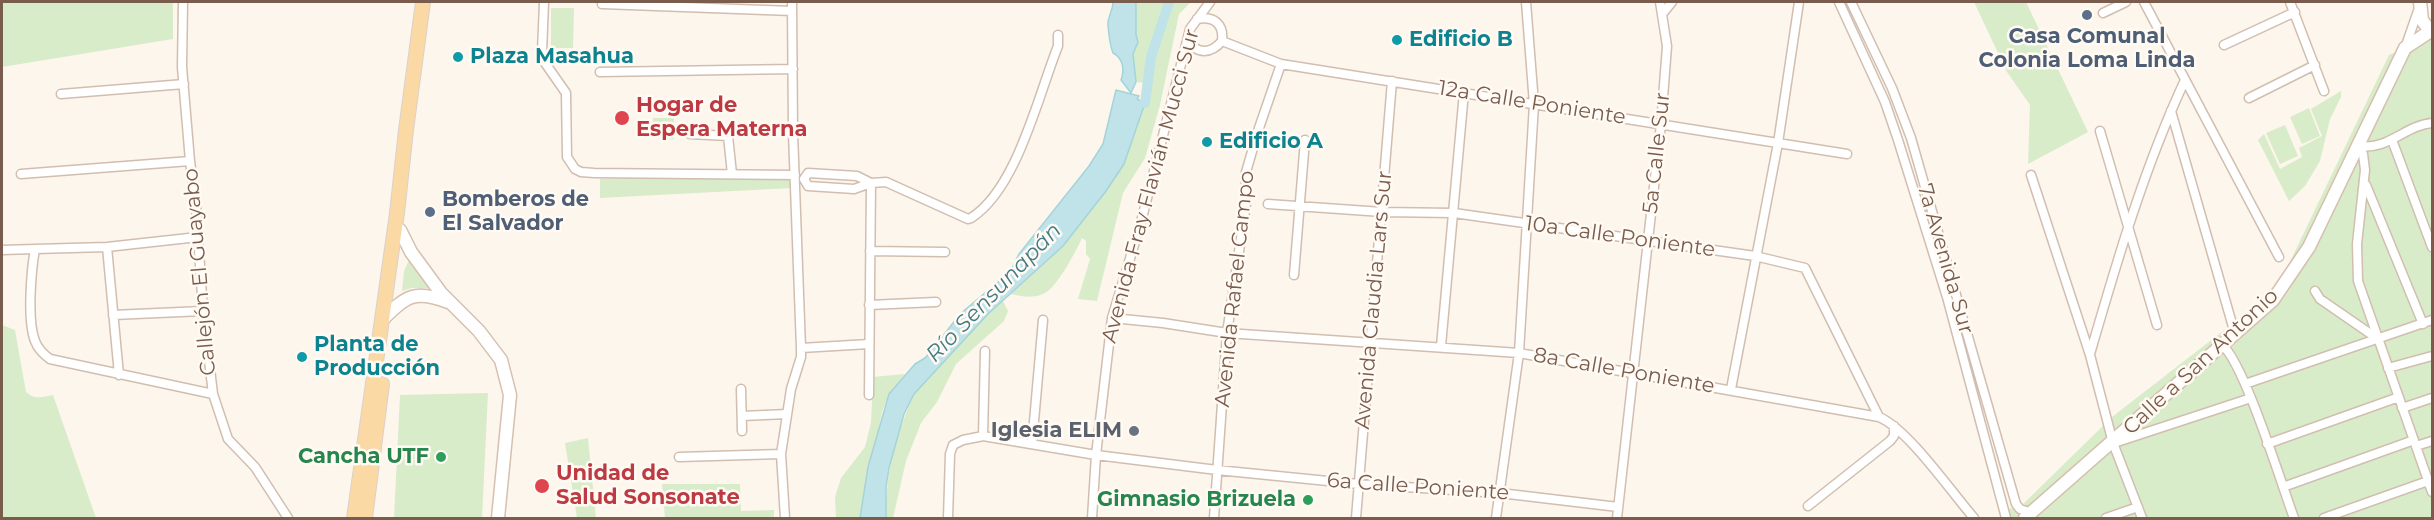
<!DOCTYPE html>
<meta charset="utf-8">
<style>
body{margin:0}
#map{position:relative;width:2434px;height:520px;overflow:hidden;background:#fdf6ec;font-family:Montserrat,sans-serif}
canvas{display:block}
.frame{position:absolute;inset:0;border:3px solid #7a5c4d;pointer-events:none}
</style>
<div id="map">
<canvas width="2434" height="520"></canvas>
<div class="frame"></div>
</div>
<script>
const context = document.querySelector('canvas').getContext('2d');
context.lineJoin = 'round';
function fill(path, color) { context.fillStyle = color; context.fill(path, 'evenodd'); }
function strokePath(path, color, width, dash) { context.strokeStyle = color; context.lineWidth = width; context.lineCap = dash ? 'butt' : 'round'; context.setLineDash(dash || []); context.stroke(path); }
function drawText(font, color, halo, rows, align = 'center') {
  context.font = font + ' Montserrat,sans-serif'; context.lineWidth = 5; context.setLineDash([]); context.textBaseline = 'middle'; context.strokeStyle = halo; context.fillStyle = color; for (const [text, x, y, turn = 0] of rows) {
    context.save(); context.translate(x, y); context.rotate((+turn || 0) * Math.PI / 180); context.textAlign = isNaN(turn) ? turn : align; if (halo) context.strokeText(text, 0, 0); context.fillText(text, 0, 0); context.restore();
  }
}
fill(new Path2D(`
 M2,2H173V39L2,67Z
 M1136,2H1167L1149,56L1146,83L1136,82L1133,54L1138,42L1136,35Z
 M1169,2H1191L1179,14L1160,105L1145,158L1123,193L1097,301L1078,299L1090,259L1086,254V241L1082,238C1075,253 1060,281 1048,291C1037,299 1023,297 1011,294L1063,246L1106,191L1124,164L1145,103L1151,57Z
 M1974,2H2026L2088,132L2028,164L2030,105L2007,72Z
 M551,8H574L573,48H551Z
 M2432,37V518H2008L2010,516L2009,508L2017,510L2112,417L2277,289L2389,55Z
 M2341,91V97L2330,119L2320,161L2305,186L2289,201L2258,140L2264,134L2280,169L2302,157L2299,148L2322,136L2311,109Z
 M2309,108L2320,136L2302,144L2290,117Z
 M653,118H674V139L664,140L663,135H654Z
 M2285,125L2298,156L2280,164L2266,133Z
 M793,175L792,188L600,198V179L693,176Z
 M409,260L429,288H412L402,291L404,271Z
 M1003,301L1008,311L1004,321L956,364L937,402L921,423L906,461L893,518H886C885,474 896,435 914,394C917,387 926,380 932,373C954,348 977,323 1003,301Z
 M2,325L15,330L26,392C35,400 42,397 53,395L96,518H2Z
 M905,374L889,394L882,412L860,518H836L835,497L841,478L865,447L871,423L873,377Z
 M488,393L482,518H394L400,395Z
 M588,438L596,518H577L565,443Z
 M662,484H740L741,511L774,510V518H665Z`), '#d8ecc9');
const water = new Path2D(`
 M1113,2H1136V35L1138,42L1133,54L1136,82L1131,93L1121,80C1125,70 1123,58 1113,53C1110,46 1108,29 1108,22C1109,15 1113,9 1113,2Z
 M1116,90L1139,96L1137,99L1145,103L1124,164L1106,191L1063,246L988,314L914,394L904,414L889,468L886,487V518H860L868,467L889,394L915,364L925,358L932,350L960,314L1010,272L1019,254L1089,166L1103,144Z`);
fill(water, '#bfe3e8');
strokePath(water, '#a5d3da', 1.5);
strokePath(new Path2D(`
 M1145,103L1151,57L1169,2`), '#bfe3e8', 10);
const street = new Path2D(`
 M183,2L182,67L190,161L196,206L203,311L213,394L228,439L255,467L288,518
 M544,2L542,52L543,60L566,93L567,157L575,169L581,172L594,173L795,175
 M1839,2L1885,102L1898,140L1947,297L2006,518
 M1851,2L1892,88L1911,138L2016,504L2020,509L2032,513
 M2144,2L2279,257
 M2290,2L2324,91
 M602,4L792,11
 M1663,13L1672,2
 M2103,13L2126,2
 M1188,40C1197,55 1211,54 1222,41C1224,24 1214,16 1197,19
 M1222,41L1281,64L1847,154
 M2224,45L2295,12
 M2405,48L2419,8
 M600,72L793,69
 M61,94L184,84
 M2249,98L2315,65
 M2171,111L2235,334
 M2100,131L2157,325
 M690,134L728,136L732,174
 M2392,140L2432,247
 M2359,146L2363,154L2365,170L2357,244L2358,281L2432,492
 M2359,146C2387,151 2406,125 2432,123
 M21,174L190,161
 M2031,175L2090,355L2113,443L2142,518
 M804,179L808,186L854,189L871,183L886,182L968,219L971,218C1017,189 1038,96 1058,46V35
 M804,179L808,173L857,176L871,183L869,395
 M2366,185L2423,324
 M1268,204L1382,212L1454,213L1755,256L1805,268L1879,417
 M198,237L107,247L35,249C31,271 27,321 35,341C38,349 43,354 50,359L213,394
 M107,247L119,375
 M2,250L35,249
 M870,251L945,252
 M1294,275L1305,140
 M2315,291L2320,299L2378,339
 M869,305L936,302
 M113,315L203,311
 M1112,318L1163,323L1227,333L1519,353L1879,417C1908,429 1952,493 1974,518
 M2222,345C2244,362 2282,486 2294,518
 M1441,346L1464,92
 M801,348L869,344
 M2090,354C2117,261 2144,168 2185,80
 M2388,368L2432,356
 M2245,384L2432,320
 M741,389L742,431
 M1731,389L1778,143L1799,2
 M2402,408L2432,398
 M742,416L787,414
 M983,436L985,351
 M2114,443L2251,398
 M1032,444L1043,320
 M2267,444L2399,397
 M2416,446L2432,441
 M679,457L781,454
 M2283,487L2414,440
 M1808,506L1890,441L1894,436V426
 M785,518L781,454L791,389L801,357V348L793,133L792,2
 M948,518L950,454L953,445L963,440L983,436L1096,455L1217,470L1358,484L1500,493L1618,507
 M1092,518L1096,455L1112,318L1141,222L1190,29L1210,2
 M1214,518L1227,333L1246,204V172L1258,131L1281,64
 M1356,518L1392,81
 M1496,518L1519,353L1534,104L1526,2
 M1617,518L1661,124L1667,46L1660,2
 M2106,518L2138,507
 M2324,518L2428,481`);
const secondary = new Path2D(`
 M2420,2L2422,20L2430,31
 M400,230L411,252L441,293L479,331L501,360L510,395L498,518
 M382,320C406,296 415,289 448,302
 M2025,518L2273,300L2309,247L2405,48L2432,30`);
const primary = new Path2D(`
 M354,518L397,213L406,130L423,2
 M365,518L382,384`);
strokePath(street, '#d1beb0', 11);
strokePath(secondary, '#d6c0b0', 15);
strokePath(primary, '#dad1cd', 16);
strokePath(street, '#fff', 8);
strokePath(secondary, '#fff', 12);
strokePath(primary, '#fbd9a5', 14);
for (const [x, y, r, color] of [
 [2087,15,6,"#5c6f8a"],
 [1397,40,6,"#0f9aa8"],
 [458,57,6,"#0f9aa8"],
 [622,118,8,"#e0444e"],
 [1207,142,6,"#0f9aa8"],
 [430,212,6,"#5c6f8a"],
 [302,357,6,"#0f9aa8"],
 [1134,431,6,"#6b7280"],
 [441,457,6,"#2e9e5b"],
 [542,486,8,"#e0444e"],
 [1308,500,6,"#2e9e5b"]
]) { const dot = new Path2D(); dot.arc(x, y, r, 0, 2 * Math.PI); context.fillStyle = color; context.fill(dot); strokePath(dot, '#fffaf3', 2); }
drawText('bold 21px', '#4e5e75', '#fffaf3', [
 ["Casa Comunal",2087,37],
 ["Colonia Loma Linda",2087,61],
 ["Bomberos de",442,200,"left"],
 ["El Salvador",442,224,"left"]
]);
drawText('bold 21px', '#0d838f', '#fffaf3', [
 ["Edificio B",1409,40],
 ["Plaza Masahua",470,57],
 ["Edificio A",1219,142],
 ["Planta de",314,345],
 ["Producción",314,369]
], 'left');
drawText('21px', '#7a5c4d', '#fffaf3', [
 ["12a Calle Poniente",1532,103,9],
 ["5a Calle Sur",1657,153,-84],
 ["Avenida Fray Flavián Mucci Sur",1151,186,-75],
 ["10a Calle Poniente",1620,237,8],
 ["7a Avenida Sur",1945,259,74],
 ["Callejón El Guayabo",200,272,-95],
 ["Avenida Rafael Campo",1235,289,-84],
 ["Avenida Claudia Lars Sur",1374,300,-85],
 ["Calle a San Antonio",2201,362,-43],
 ["8a Calle Poniente",1624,371,10],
 ["6a Calle Poniente",1418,487,4]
]);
drawText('bold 21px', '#be3a42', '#fffaf3', [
 ["Hogar de",636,106],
 ["Espera Materna",636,130],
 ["Unidad de",556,474],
 ["Salud Sonsonate",556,498]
], 'left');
drawText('bold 21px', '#5b616d', '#fffaf3', [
 ["Iglesia ELIM",1122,431]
], 'right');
drawText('bold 21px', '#27864d', '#fffaf3', [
 ["Cancha UTF",429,457],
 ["Gimnasio Brizuela",1296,500]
], 'right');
drawText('italic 22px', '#437c86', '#fffaf3', [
 ["Río Sensunapán",994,293,-46]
]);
</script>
